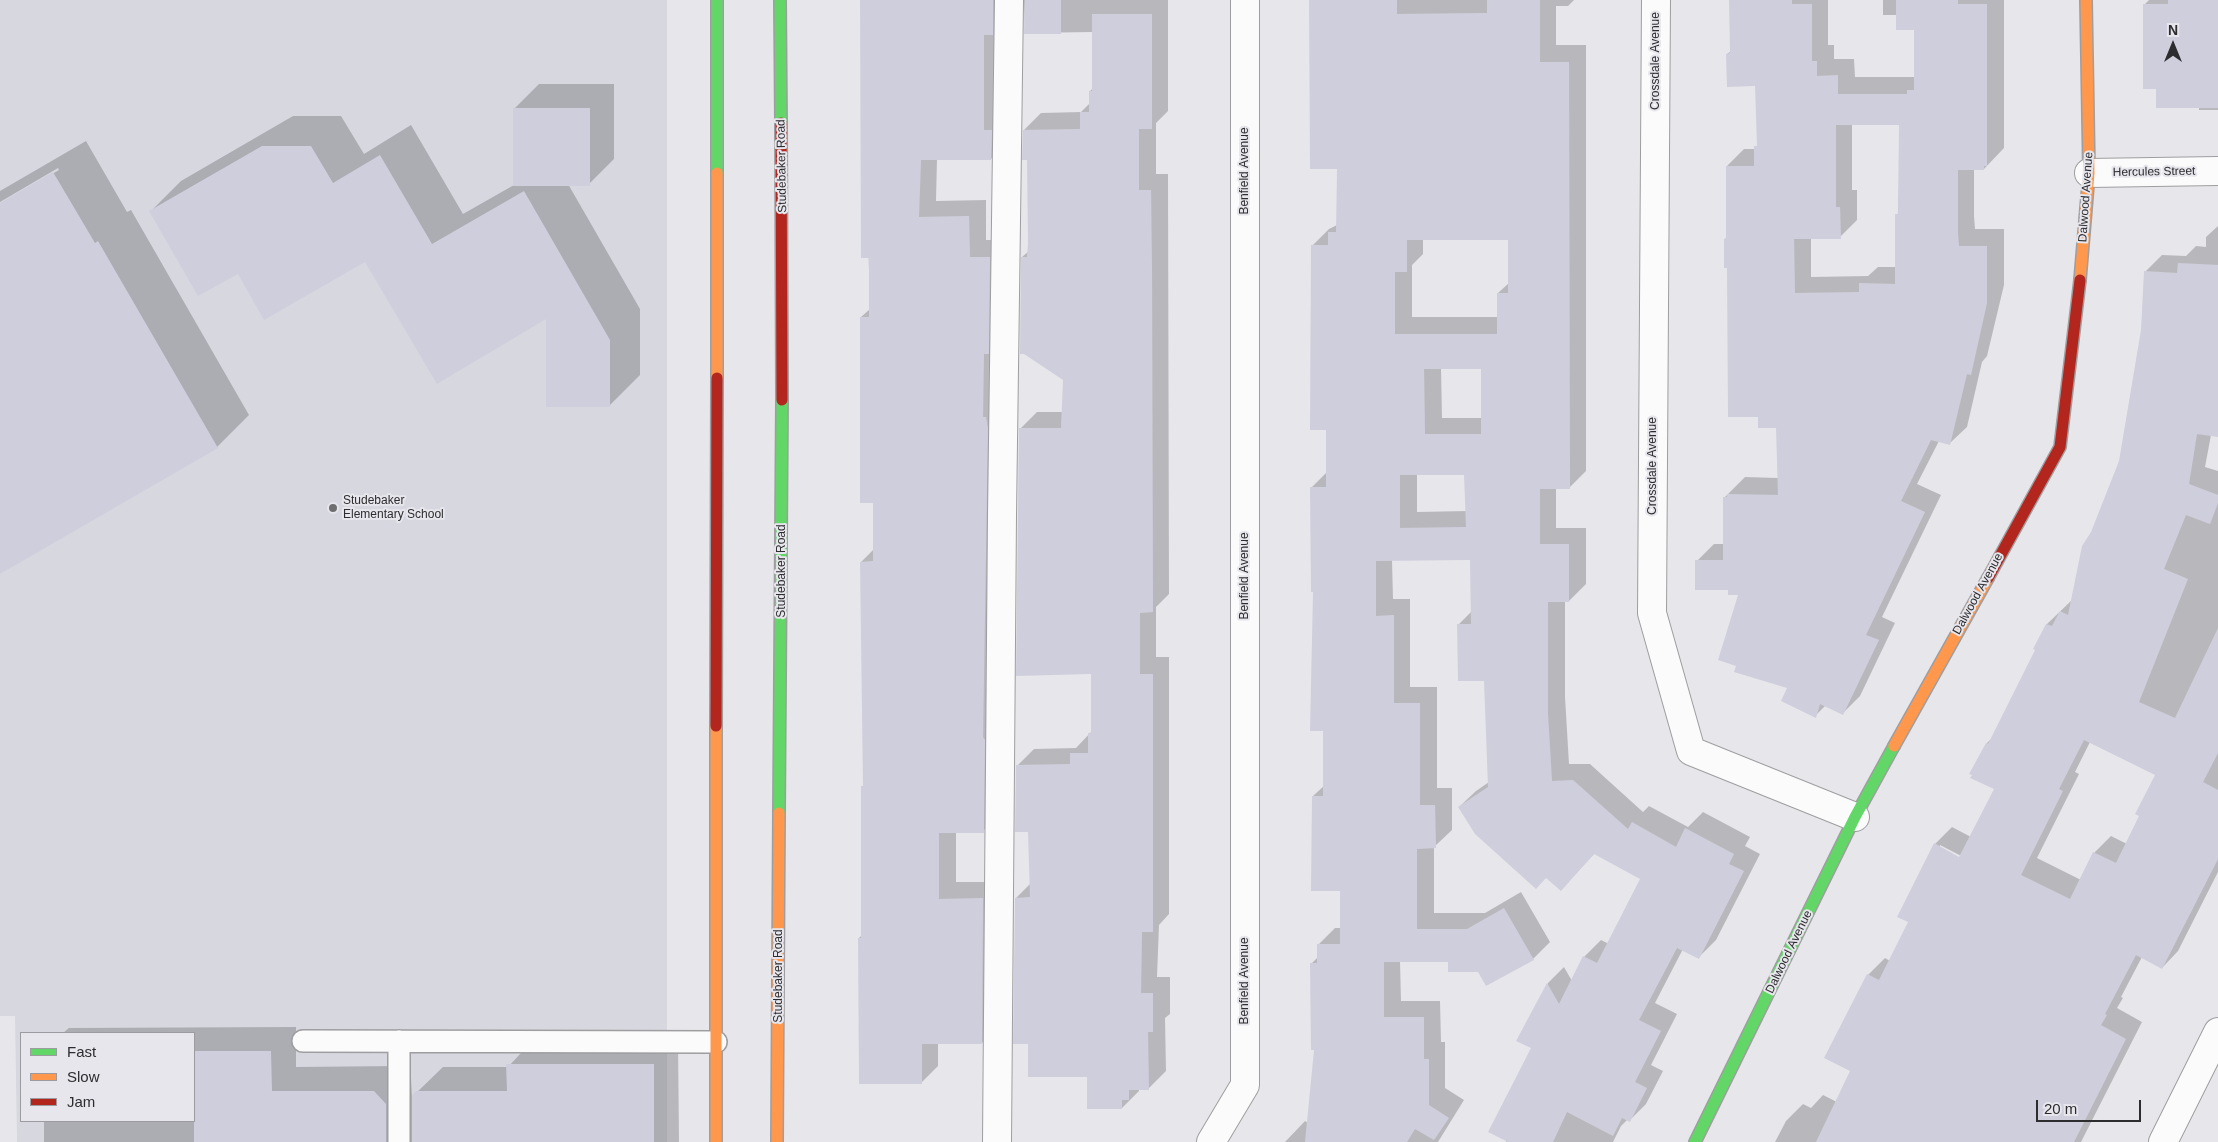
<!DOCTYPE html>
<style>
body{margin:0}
#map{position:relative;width:2218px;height:1142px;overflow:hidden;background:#e7e7eb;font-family:Helvetica,sans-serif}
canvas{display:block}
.legend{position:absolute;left:20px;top:1032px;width:175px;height:90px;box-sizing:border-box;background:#e6e6ec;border:1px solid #9c9ca0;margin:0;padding:6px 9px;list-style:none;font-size:15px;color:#2d2d2f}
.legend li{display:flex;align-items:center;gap:10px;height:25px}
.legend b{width:25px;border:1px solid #9c9ca0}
.north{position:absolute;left:2148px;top:20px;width:50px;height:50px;-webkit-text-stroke:4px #e6e6ec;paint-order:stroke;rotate:0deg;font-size:14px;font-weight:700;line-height:20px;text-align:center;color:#2d2d2f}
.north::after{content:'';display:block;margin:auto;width:18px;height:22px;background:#2d2d2f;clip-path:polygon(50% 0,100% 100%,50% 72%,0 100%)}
.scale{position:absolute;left:2036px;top:1100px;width:105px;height:22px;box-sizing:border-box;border:2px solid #2d2d2f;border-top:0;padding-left:6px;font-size:15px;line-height:18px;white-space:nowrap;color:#2d2d2f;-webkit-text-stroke:4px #e6e6ec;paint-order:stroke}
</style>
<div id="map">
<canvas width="2218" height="1142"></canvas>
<ul class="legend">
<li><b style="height:6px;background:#63d668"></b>Fast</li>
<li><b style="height:6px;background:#ff974d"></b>Slow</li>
<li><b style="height:6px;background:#b3261e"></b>Jam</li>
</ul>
<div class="north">N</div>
<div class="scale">20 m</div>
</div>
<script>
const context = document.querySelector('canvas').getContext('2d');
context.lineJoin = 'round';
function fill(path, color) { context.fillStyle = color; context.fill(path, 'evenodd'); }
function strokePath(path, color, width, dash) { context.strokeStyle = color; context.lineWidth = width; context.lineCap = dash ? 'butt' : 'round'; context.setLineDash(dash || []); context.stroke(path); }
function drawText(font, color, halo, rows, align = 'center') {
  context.font = font + ' Helvetica,sans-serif'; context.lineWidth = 4; context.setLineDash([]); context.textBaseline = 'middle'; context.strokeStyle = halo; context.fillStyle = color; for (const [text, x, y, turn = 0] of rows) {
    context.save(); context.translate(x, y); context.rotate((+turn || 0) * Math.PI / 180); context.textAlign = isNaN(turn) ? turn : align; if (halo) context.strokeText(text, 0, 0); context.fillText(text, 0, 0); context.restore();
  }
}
fill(new Path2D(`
 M0,0H667V1142H17L15,1016H0ZM21,1033H194V1121H21Z`), '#d7d7e0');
fill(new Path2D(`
 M862,0H1010L1008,142L991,159H937L936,201L986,200V240H1006L1000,814L983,831L956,832V882H1000L999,1026L982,1043H938V1066L921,1083L859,938L862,935L865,784L861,562L874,549V502L861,317L870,309Z
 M1024,0H1168V111L1156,123V174H1168L1169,594L1156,607V657H1169V914L1159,925L1157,977H1170V1014L1165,1018L1166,1071L1149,1088H1139V1091L1122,1108L1088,1075L1030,1043L1016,898L1031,883L1029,831L1017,766L1034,749L1076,748L1093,730L1092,673L1020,429L1037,412H1063L1064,379L1022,257L1029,251L1028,159L1024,130L1041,113L1081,112L1090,103V91L1093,88V32L1025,33Z
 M1311,0H1574L1568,6H1556V45H1586V471L1569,488H1556V528H1586V584L1569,601H1565V697L1569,764H1590L1643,812L1649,806L1688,827L1703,812L1750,837L1745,846L1760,854L1716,940L1699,957L1683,949L1655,1003L1677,1014L1651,1065L1663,1071L1646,1104L1629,1121L1627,1120L1621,1126L1613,1142H1506L1533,1048L1518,1040L1548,983L1564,967L1572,981L1584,957L1601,940L1609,944L1642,879L1595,853L1561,889L1459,807L1476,791L1489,782L1485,680L1459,624L1472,611L1471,559L1392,560L1393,599H1410V687H1437V788H1452V830L1434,847V913H1485L1521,892L1550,942L1533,959L1479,970L1449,961H1400L1401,1001H1440L1441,1042H1445V1088L1464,1100L1438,1142H1285L1305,1121L1308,1123L1315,1049L1312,963L1318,957V945L1335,928H1342V890L1313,796L1325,785V730L1311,488L1328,471V429L1312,246L1329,229L1337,225L1338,167ZM1423,239H1509V283L1498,293V317H1412V265L1423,254ZM1441,368H1482V418H1442ZM1417,473H1466L1467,511L1417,512Z
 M1730,0H1828V45H1834V59H1854L1855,77H1916V29L1897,15H1883V0H2004V148L1984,169H1974V216L1975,229H2004V285L1987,356L1982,362L1967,427L1950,443L1939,441L1917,484L1941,495L1882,617L1895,623L1860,696L1843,713L1826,705L1815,716L1789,687L1737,665L1739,594L1729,589L1697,561L1714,544H1724V498L1745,477L1778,478L1777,427L1759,416L1725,239L1727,237V166L1744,149H1756L1758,144L1756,85L1727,54L1731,51ZM1852,124H1901L1896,267H1878L1868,276L1811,277V238L1840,237L1857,220V190H1852Z
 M2149,0H2218V110H2199V107L2158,87L2145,4Z
 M539,84H614V159L589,184H568L640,309V375L609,406L548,317L366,260L238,272L150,212L181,181L293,116H341L364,154L411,125L463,214L514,185V109Z
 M86,141L127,212L131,210L249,415L217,447L0,573V205L59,170L58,168L0,202V191Z
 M2218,226V436L2211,435L2205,467L2218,471V872L2178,951L2162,968L2142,957L2121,997L2123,998L2117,1008L2142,1022L2081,1142H1775L1786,1121L1803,1104L1811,1108L1823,1095L1837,1102L1852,1071L1868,975L1885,958L1890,961L1910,922L1935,844L1952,827L1971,837L1996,789L1987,743L1992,738L2037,649L2034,648L2047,624L2072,600L2092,533L2120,461L2142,330L2145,272L2162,255L2186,256L2196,246L2206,247V237ZM2090,742L2157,775L2127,844L2111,836L2094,853L2081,880L2037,858L2079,774L2075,772ZM1940,845L1965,858L1964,861L1940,848Z
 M296,1027V1067L399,1066L411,1078L412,1097L443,1067H508L533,1040L678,1039L679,1142H44V1121H194V1033H63L69,1028Z`), '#0003');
fill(new Path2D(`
 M860,0H993V35H984V130H992L991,160H921L919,217L969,216L970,257H990L989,354H984L983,417H986L988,428L983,737L985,740L984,833H939V899L983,898L982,1044H922V1084H859L858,938H861V786H863L860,562L873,561V503H860V317H869V258H861Z
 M1025,0H1061V34H1024Z
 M1309,0H1397V14L1487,13V0H1540V62H1569L1570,489H1540V544H1569V602H1548V714L1552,781L1573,780L1628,829L1632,822L1676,847L1685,828L1734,854L1729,864L1744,871L1699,959L1677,948L1639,1020L1661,1031L1635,1082L1647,1088L1630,1122L1622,1118L1613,1136L1567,1112L1553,1142H1508L1488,1132L1531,1048L1516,1041L1547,983L1559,1004L1583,956L1597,963L1640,879L1594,854L1561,891L1546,878L1536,889L1475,834L1458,807L1488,787L1484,681H1458L1457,624H1471L1470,560L1376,561V616L1394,615V703H1420V805H1435L1436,848L1417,849V929H1467L1504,908L1534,960L1486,986L1478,972H1448V962H1384V1017H1424V1059H1429V1105L1449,1118L1434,1140L1415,1129L1407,1142H1305L1314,1050H1311L1310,963H1317V944H1340V891H1311L1312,796H1323V731H1310L1313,592H1311L1310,487H1326V430H1310L1311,245H1328V232H1336L1337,169H1310ZM1407,240H1508V293H1497V334H1395V272H1407ZM1424,369H1481V434H1425ZM1400,475H1464L1466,527L1400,528Z
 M1729,0H1792V4H1812V61H1817V76L1838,75V94H1907V90H1914V30H1896V0H1958V4H1987V166H1984V170H1958V233L1959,246H1987V303L1971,375L1967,374L1950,445L1931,440L1901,501L1925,512L1866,635L1879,640L1843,715L1820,704L1816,718L1781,701L1787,688L1734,672L1736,666L1718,660L1738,595H1728V590H1695V560H1723V497H1727V494L1778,495L1776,428H1758V417H1728L1727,268H1724V239H1726V166H1754V146H1757L1755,86L1727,87L1726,54L1730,53ZM1836,125H1899L1898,214H1895V284L1859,283V292L1795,293L1794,239H1841L1840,207H1836Z
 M2168,0H2218V108H2156V89H2143V4H2168Z
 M1092,14H1152V129H1139V190H1151L1152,272L1153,612L1140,613V674H1153V932H1142L1141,993H1153V1032H1148L1149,1090H1129V1100H1122V1109H1087V1077H1028V1044H1013L1015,898L1030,897L1028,832H1015L1016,765L1070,764V753H1088V733H1091V674L1016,676L1019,428H1061L1063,380L1024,354H1020L1021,257H1027L1028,243L1027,160H1022L1023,130L1080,129V112H1089V91H1092Z
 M513,108H590V186H513Z
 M262,146H311L333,183L380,155L432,244L524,191L610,340V407H546V319L437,384L365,262L264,320L238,274L198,296L149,211Z
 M53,172L95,243L98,241L218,448L0,574V203Z
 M2178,263L2218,265V437L2197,434L2189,484L2218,495V503L2210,524L2186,515L2164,569L2188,579L2139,702L2175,718L2218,628V753L2203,782L2218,790V859L2162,969L2136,955L2105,1014L2107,1015L2101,1025L2126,1039L2074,1142H1816L1850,1071L1824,1058L1867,974L1879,980L1908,922L1897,917L1934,843L1959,857L1994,789L1970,778L1972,775L1969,774L1986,743L1988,744L2035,650L2033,649L2046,624L2052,626L2060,611L2068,615L2082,546L2091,532L2119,461L2141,330L2144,271L2177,273ZM2084,740L2155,775L2135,814L2139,816L2116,863L2093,852L2070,899L2021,875L2063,791L2059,789Z
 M194,1051H271L272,1091H374L386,1104V1142H194Z
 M506,1064H654V1142H412V1096L416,1091H507Z`), '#cfcedc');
const lane = new Path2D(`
 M303,1041L716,1042
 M399,1041V1142`);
const street = new Path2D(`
 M1656,0L1652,613L1691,751L1855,817
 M2089,173L2218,171
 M997,1142L1002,515L1009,0
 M1211,1142L1245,1085V0
 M2163,1142L2218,1032`);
const fast = new Path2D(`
 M780,0L781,123
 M717,173V0
 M779,813L782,400
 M1695,1142L1855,817L1894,746`);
const slow = new Path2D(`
 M2080,280L2089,173L2086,0
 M717,378V173
 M1894,746L1988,578
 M716,1142V726
 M777,1142L779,813`);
const jam = new Path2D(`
 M781,123L782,400
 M1988,578L2060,447L2080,280
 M716,726L717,378`);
strokePath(lane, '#9e9ea0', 24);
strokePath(street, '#9e9ea0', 30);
strokePath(fast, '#9e9ea0', 14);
strokePath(slow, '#9e9ea0', 14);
strokePath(jam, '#9e9ea0', 14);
strokePath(lane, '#fbfbfc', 21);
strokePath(street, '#fbfbfc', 28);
strokePath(fast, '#63d668', 11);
strokePath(slow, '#ff974d', 11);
strokePath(jam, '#b3261e', 11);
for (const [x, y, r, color] of [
 [333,508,5,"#6e6e71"]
]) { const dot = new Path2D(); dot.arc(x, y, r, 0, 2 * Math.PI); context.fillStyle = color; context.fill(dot); strokePath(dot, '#e6e6ec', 2); }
drawText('12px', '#2d2d2f', '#e6e6ec', [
 ["Crossdale Avenue",1656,61,-90],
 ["Studebaker Road",782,166,-91],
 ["Benfield Avenue",1245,171,-90],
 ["Hercules Street",2154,172,-1],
 ["Dalwood Avenue",2086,197,-86],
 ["Crossdale Avenue",1653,466,-90],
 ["Studebaker Road",782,571,-90],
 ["Benfield Avenue",1245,576,-90],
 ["Dalwood Avenue",1978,594,-61],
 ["Dalwood Avenue",1789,952,-64],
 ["Studebaker Road",779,976,-90],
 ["Benfield Avenue",1245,981,-90]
]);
drawText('12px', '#2d2d2f', '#e6e6ec', [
 ["Studebaker",343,501],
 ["Elementary School",343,515]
], 'left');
</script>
